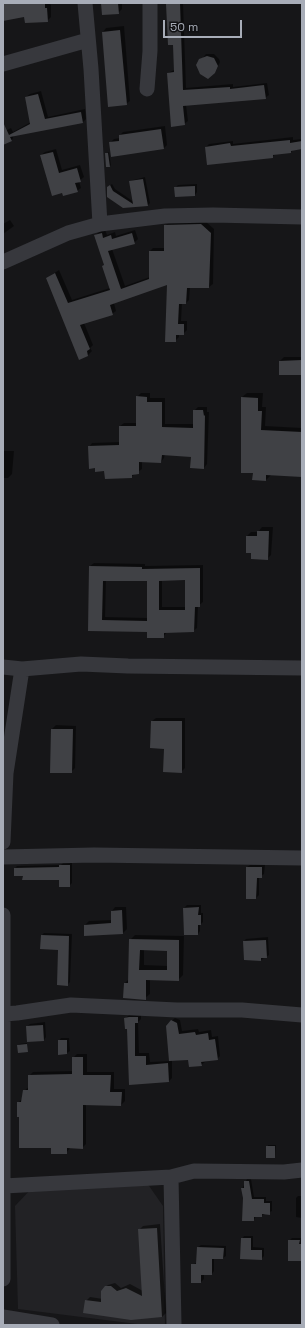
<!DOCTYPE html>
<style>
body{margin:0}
#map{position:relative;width:305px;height:1328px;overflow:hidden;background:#161618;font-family:"Space Grotesk",sans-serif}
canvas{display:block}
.frame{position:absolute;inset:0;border:4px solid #a8adb8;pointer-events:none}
.scale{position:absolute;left:163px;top:20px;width:79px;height:18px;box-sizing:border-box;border:2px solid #a8adb8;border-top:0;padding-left:5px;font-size:12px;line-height:14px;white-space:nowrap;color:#a8adb8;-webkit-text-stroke:3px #111113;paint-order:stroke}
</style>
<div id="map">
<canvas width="305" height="1328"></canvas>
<div class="frame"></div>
<div class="scale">50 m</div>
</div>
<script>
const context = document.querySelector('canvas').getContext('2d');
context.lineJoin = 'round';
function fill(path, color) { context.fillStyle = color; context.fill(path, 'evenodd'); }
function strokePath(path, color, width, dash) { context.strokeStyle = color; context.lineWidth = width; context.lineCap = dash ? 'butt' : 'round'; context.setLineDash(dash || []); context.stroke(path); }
fill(new Path2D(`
 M147,1183L163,1206L165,1325H145L18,1309L15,1206L32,1188Z`), '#222225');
fill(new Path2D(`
 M3,3H49L51,5V17L47,21L25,16L3,20Z
 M102,3H122V9L118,13Z
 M168,3H183L186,88L233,84V87L267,83L269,95L265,98L186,105L188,121L184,124L168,73L174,70V44L167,5Z
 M124,26L130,101L126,104L103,32L106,28Z
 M206,54H214L219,59L220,62L215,73L197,65Z
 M41,91L48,117L85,109L86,119L83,122L14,135L12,140L3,144V132L11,128L13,132L31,122L26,97L30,94Z
 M165,126L167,145L164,148L110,143L114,139L120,138V135L123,132Z
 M293,137V140L302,139V148L293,150L291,152L276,154L272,157L206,147L209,144L233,141V144Z
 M56,149L62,170L80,165L84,177L79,181L81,188L77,191L63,195L41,155L45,152Z
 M109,152L111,165L110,166L106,154Z
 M145,177L150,203L148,205L123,207L108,187L112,184L115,189L134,202L130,181Z
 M197,184V192L195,195L175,188L178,185Z
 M10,220L14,226L3,234V224Z
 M205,221L214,229L213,284L209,287H190L189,300L186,303H182L181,321H187V330L183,334H179V337L175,341L168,283L114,303L116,311L112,314L84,323L93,345L90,348L92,351L88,355L79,358L47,278L59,270L72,300L110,288L96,235L99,232L105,230L107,235L115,232L116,236L135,230L138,239L134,243L112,249L125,286L150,277V251L153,248H165V226L169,222Z
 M284,357H302V374L280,361Z
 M141,393H150V398H165V424H194V411L198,407H207V412H209L207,464L204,468L192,456L165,454L164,458L161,462L142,461V469L131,477L105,470L89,447L92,443L120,442V426L124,423H137V397Z
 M247,393H263L262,407H266L265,426L302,428V476L271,475L266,480L242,397Z
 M3,451H14L12,474L8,478H3Z
 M262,527H273L271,555L267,559L252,552L247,536L251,532H258Z
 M94,563L145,564V566L203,565V602L198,606L197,628L193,631L167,632L163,637L148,631L89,630L90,566ZM186,579V607H162V580ZM106,580H148V618L105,617Z
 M156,718H185V768L181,772L165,748L152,721Z
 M56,725L76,726L75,768L71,772L52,729Z
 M63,863H72V883L69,886L60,879L24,875L15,868L17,866L61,865Z
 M250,865H265L264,874L259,877V895L256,898H247V867Z
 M187,905H201V913H203V922L200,925V931L198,934L184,908Z
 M115,907H126L127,929L123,933L85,925L89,921L112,920V911Z
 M44,933L72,934L70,982L67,985L59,949L42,935Z
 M135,935L184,936L183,975L178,980H150V994L145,998L125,983L129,979L130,940ZM144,949L168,950V966L144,965Z
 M268,937L269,955L261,960L244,941L246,939Z
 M141,1014V1019L138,1022L139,1053H149L150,1062L170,1061L169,1023L175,1018L180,1020L182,1031L198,1029L199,1032L211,1030L212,1037L218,1036L220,1056L217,1059L205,1062L201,1065L189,1058L172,1060V1078L169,1081L130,1083L128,1028L125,1019L129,1015Z
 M45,1022L46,1037L44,1040L28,1041L27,1026L30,1024Z
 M61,1038H69L70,1051L67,1053L59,1054V1041Z
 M27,1043V1051L18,1045L19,1044Z
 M77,1054H87V1072H114V1089H125V1101L121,1105L86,1104V1144L82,1148H70L66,1153L52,1147L20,1116L18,1103L22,1099L24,1091L29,1087V1076L33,1072L73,1071V1058Z
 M268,1145H276L275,1157H267Z
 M247,1179H251L254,1197H266V1201H272V1211L261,1216H256L254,1220L242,1189Z
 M298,1196H302V1218L296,1217V1198Z
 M160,1224L166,1313L162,1317L86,1301L90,1297L103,1299L104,1288L108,1285L115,1283L121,1288L130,1284L143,1291L140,1229L143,1226Z
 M244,1236H253V1247L264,1248V1256L261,1259L241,1258L242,1239Z
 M292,1238H302V1260L289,1241Z
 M201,1245L226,1246V1256L223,1258H214V1271L212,1274H204V1279L201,1282H192V1265L198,1262V1247Z`), '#0007');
fill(new Path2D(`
 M3,3H45V8H47L48,22L25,23L24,17L3,21Z
 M101,3H118L119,14L102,15Z
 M180,3L183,90L230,87V89L264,85L266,99L183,106L185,125L171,127L167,73L174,72L173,45H168L166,4Z
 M120,30L127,105L108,107L102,32Z
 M207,56L214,58L218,66L215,73L208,79L200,74L196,65L199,59Z
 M38,94L45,119L81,112L83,123L10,137L12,141L3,145V122L9,135L30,124L25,97Z
 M161,129L164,149L111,157L109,142L119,141V135Z
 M290,140V143L302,141V149L291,151V153L273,155V158L207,165L205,147L230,143L231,146Z
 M53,152L59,173L77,168L81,182L75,183L78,192L63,196L62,193L52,196L40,155Z
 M105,153H108L110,167H106Z
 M143,179L148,206L123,208L107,197V187L110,185L113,191L133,204L129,181Z
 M195,186V196L175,197L174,187Z
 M201,224L211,233L209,288H187L186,304H179L178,324H184V335H176V342H165L167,285L110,305L113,315L80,325L90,349L87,351L88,356L79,360L46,278L55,273L68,303L110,290L102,266L104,265L94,235L102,233L103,238L111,235L112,239L132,233L135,244L108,251L121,289L149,279V251H164V225Z
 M302,360V375H279V361Z
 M136,396L147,397V402H162V427L193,428V410H203L204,416L205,415L204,469L190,468L191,457L162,455L161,463L139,462V474L132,475V478L105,479L104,471L95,472V468L89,469L88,446L119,445V426H136Z
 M241,397L258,398V411H262L261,430L302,432V477L266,475V481L252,480L253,473H241Z
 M257,531H269L268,560L251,559V553H246V536H257Z
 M89,566L142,567V569L200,568V607H195L194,632L164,633V638H147V632L88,631ZM185,580V610H159V581ZM103,581H147V621L102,620Z
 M151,721H182V773L163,772L164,749L150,748Z
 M51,729H73L72,773H50Z
 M59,865H70V887H59V880H22L23,876H14V868L59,867Z
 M246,867H262V878H257L256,899H246Z
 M199,907L198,915H201V925H198V935H184L183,908Z
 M122,910L123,934L84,936V925L111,923V911Z
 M41,935L69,936L68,986L57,985L58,950L40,949Z
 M129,939L179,940V981L146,980V1000L123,998L124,983H128ZM140,950L167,951V970H139Z
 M266,940L267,958H261V961L244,960L243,941Z
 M129,1017H138V1023H135V1056H146V1065L168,1063L169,1082L129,1085L127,1029H125L124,1018Z
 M171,1020L177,1023L179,1034L195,1032L196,1035L208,1033L209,1040L215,1039L218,1060L201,1062L202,1066L189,1067L188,1060L169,1061L166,1026Z
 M43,1025L44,1041L27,1042L26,1026Z
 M58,1040H67V1054L58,1055Z
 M27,1044L28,1052L18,1053L17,1045Z
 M72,1057H83V1075H111L110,1092H122L121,1106L83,1105V1149L67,1148V1154H51V1148H19V1117H17V1102H21L23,1090H28V1075L72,1074Z
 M266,1146H275V1158H266Z
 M244,1181H249L252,1199H264V1203H270V1215L262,1214V1217H254V1221H242L243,1198L241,1188H244Z
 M157,1228L162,1317L131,1320L83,1313L85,1300L101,1302V1291L105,1286H111L117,1291L126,1288L142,1296L138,1229Z
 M241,1238H251V1250H262V1260L240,1259Z
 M288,1240H300L299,1244H302V1261H288Z
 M197,1247L224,1248L223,1259H212V1275H201V1283H191V1264H196Z`), '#404145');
strokePath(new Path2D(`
 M85,3L91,69L100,224
 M3,64L88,40
 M147,89L150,51V3
 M3,262L68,233L100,224L165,216L213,215L302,217
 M3,667L22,669
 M3,842L6,773L22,669L81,664L128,666L302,668
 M3,857L94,855L302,858
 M3,915V1279
 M4,1014L17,1013L71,1005L177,1010H242L302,1015
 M171,1177L174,1325
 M4,1186L171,1177L194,1171L284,1172L302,1170
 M3,1317L52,1325`), '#37383d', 15);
</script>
